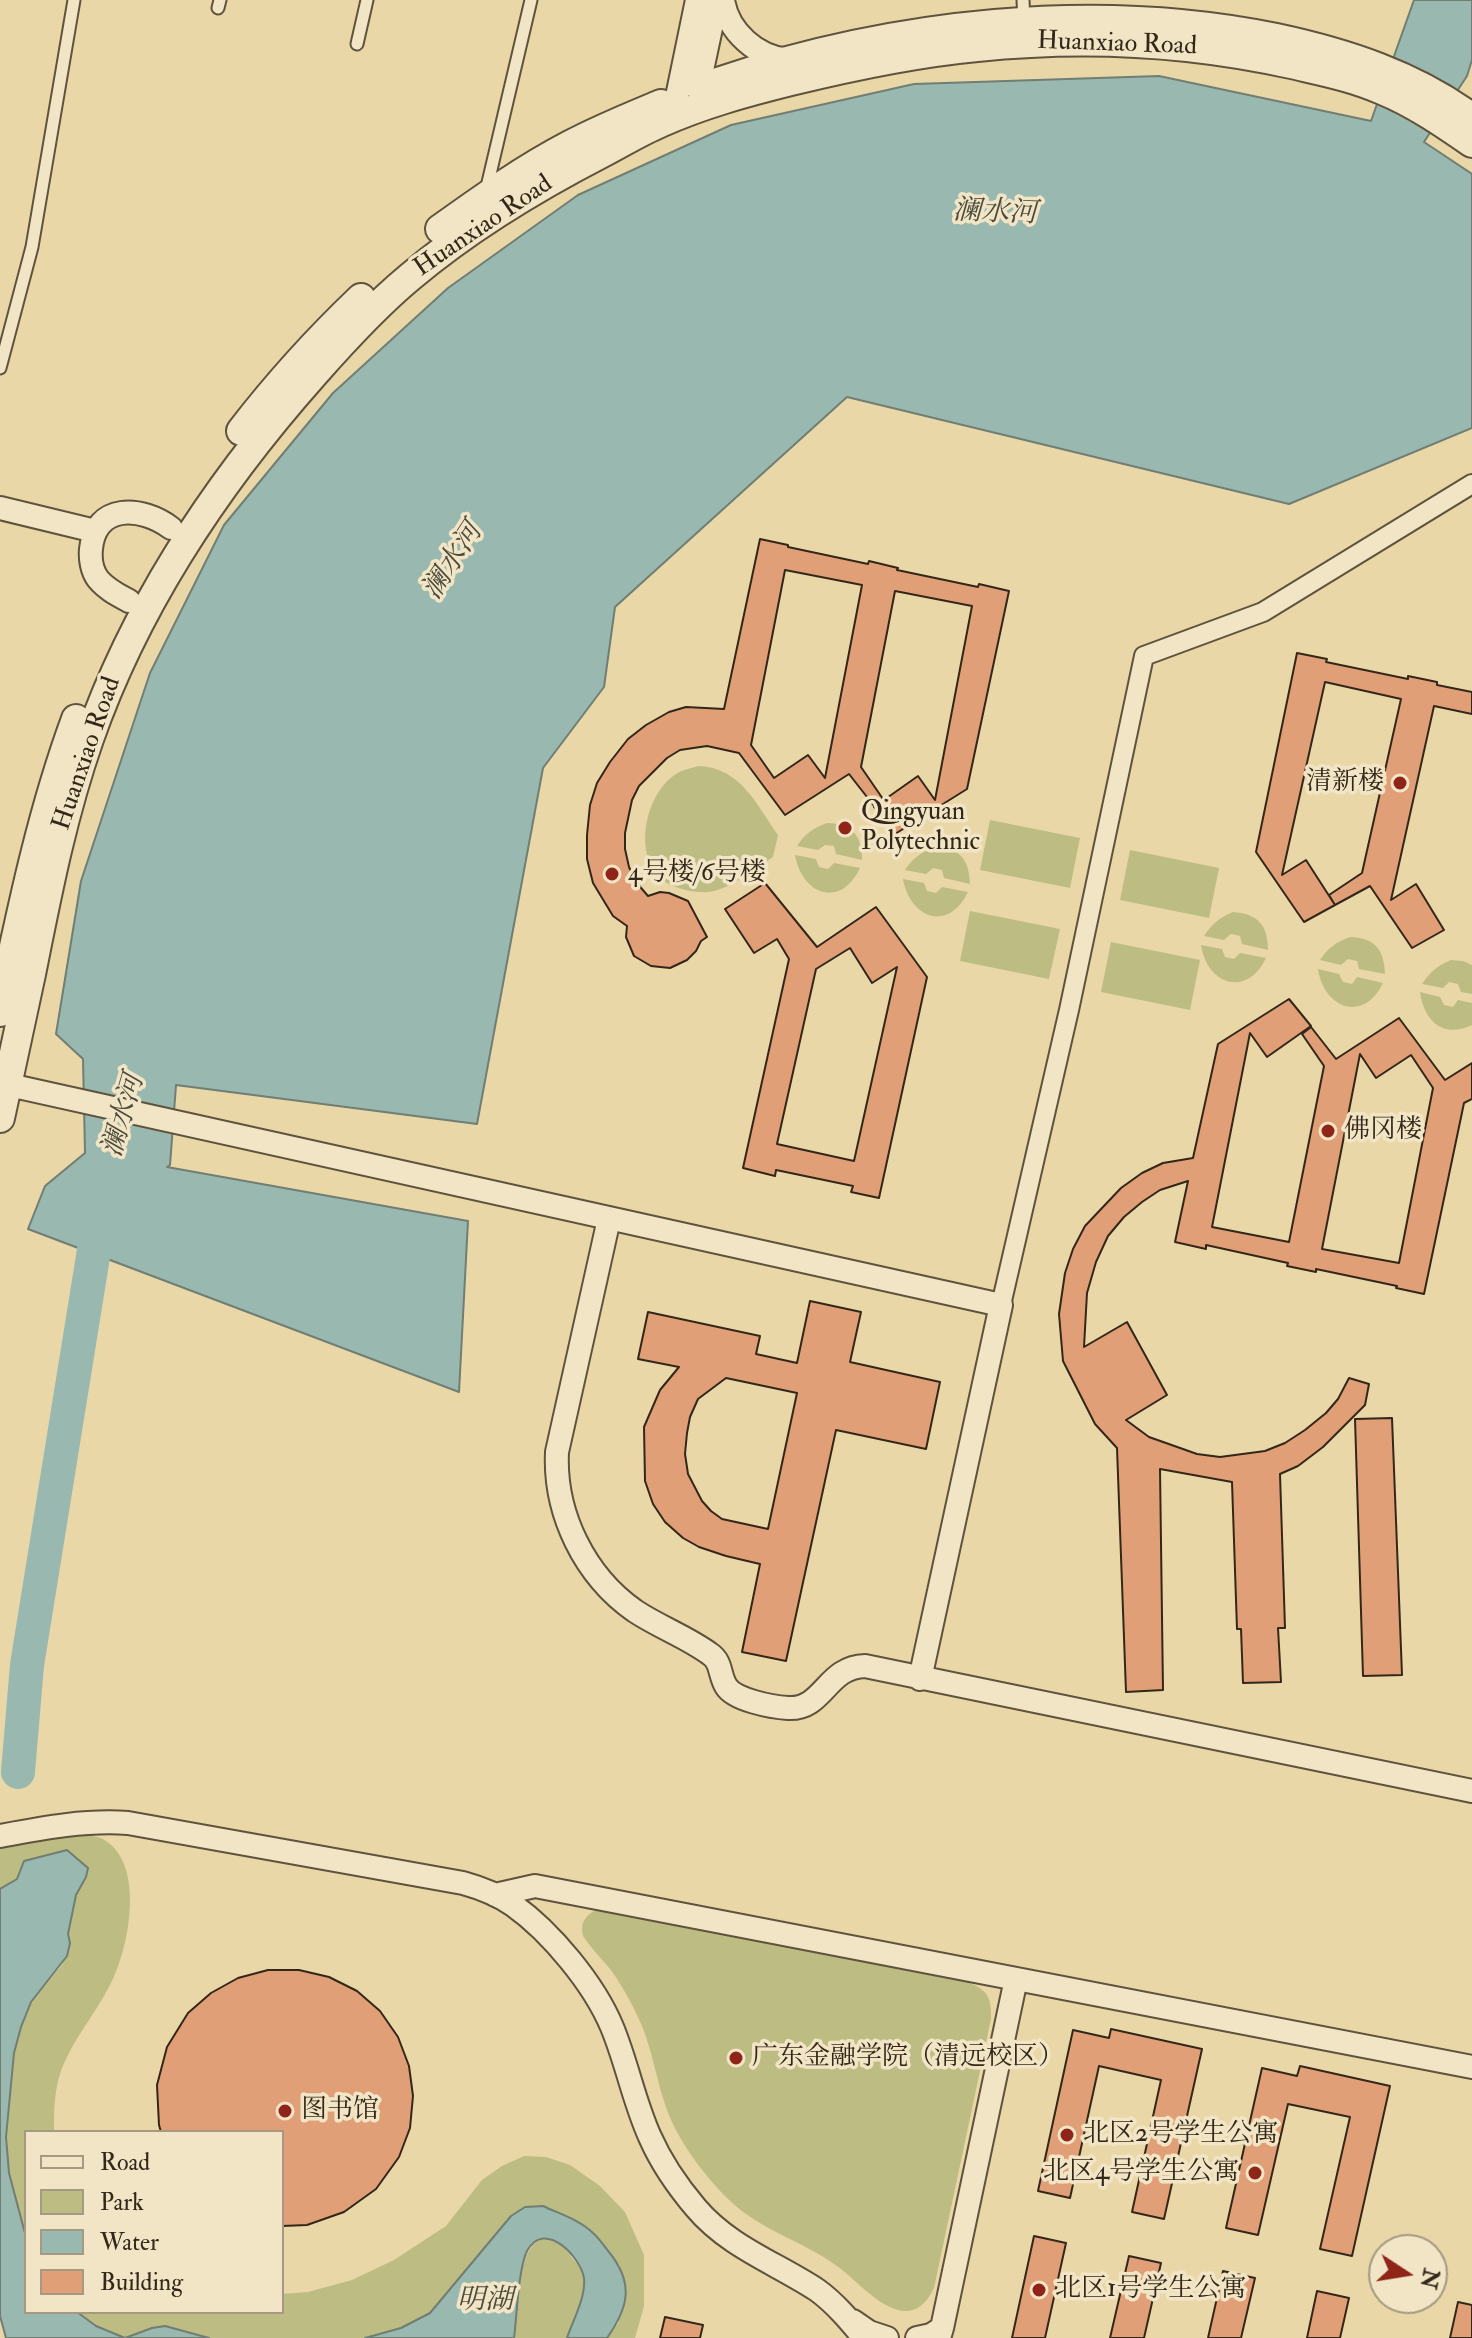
<!DOCTYPE html>
<meta charset="utf-8">
<style>
body{margin:0}
#map{position:relative;width:1472px;height:2338px;overflow:hidden;background:#e9d7a8;font-family:"IM FELL Double Pica",serif}
canvas{display:block}
.legend{position:absolute;left:24px;top:2130px;width:260px;height:184px;box-sizing:border-box;background:#f1e5c6;border:2px solid #a59981;margin:0;padding:10px 14px;list-style:none;font-size:24px;color:#332719}
.legend li{display:flex;align-items:center;gap:16px;height:40px}
.legend b{width:40px;border:2px solid #a59981}
.north{position:absolute;left:1368px;top:2234px;width:80px;height:80px;box-sizing:border-box;background:#f1e5c6;border:2px solid #a59981;border-radius:50%;rotate:102deg;font-size:22px;font-weight:700;line-height:32px;text-align:center;color:#332719}
.north::after{content:'';display:block;margin:auto;width:28px;height:36px;background:#8f2418;clip-path:polygon(50% 0,100% 100%,50% 72%,0 100%)}
</style>
<div id="map">
<canvas width="1472" height="2338"></canvas>
<ul class="legend">
<li><b style="height:10px;background:#f1e5c6"></b>Road</li>
<li><b style="height:22px;background:#bdbc83"></b>Park</li>
<li><b style="height:22px;background:#99b8af"></b>Water</li>
<li><b style="height:22px;background:#e19f77"></b>Building</li>
</ul>
<div class="north">N</div>
</div>
<script>
const context = document.querySelector('canvas').getContext('2d');
context.lineJoin = 'round';
function fill(path, color) { context.fillStyle = color; context.fill(path, 'evenodd'); }
function strokePath(path, color, width, dash) { context.strokeStyle = color; context.lineWidth = width; context.lineCap = dash ? 'butt' : 'round'; context.setLineDash(dash || []); context.stroke(path); }
function drawText(font, color, halo, rows, align = 'center') {
  context.font = font + ' "IM FELL Double Pica","Noto Serif SC",serif'; context.lineWidth = 7; context.setLineDash([]); context.textBaseline = 'middle'; context.strokeStyle = halo; context.fillStyle = color; for (const [text, x, y, turn = 0] of rows) {
    context.save(); context.translate(x, y); context.rotate((+turn || 0) * Math.PI / 180); context.textAlign = isNaN(turn) ? turn : align; if (halo) context.strokeText(text, 0, 0); context.fillText(text, 0, 0); context.restore();
  }
}
fill(new Path2D(`
 M699,766C741,768 756,804 778,835L773,857C755,868 735,886 714,891C706,893 698,892 690,891C676,888 660,882 653,870C636,841 648,792 676,774C682,770 692,768 699,766Z
 M990,820L1080,838L1070,888L980,870Z
 M827,823C852,824 862,835 862,860L836,854L834,846L825,845L818,850L797,846C805,834 813,828 827,823Z
 M935,847C960,848 969,859 970,884L944,878L942,870L933,868L926,874L905,870C913,858 921,852 935,847Z
 M1130,850L1219,868L1209,918L1120,900Z
 M795,855L816,859L819,867L828,869L834,863L860,868C841,909 802,895 795,855Z
 M903,879L924,883L927,891L936,893L942,887L968,892C948,933 910,918 903,879Z
 M970,911L1060,929L1049,979L960,961Z
 M1233,912C1258,914 1268,925 1268,950L1242,944L1240,936L1231,934L1224,940L1204,936C1212,924 1219,918 1233,912Z
 M1350,937C1375,938 1384,949 1385,974L1359,969L1357,961L1348,959L1341,965L1320,960C1328,948 1336,942 1350,937Z
 M1111,942L1200,960L1190,1010L1101,992Z
 M1201,945L1222,949L1225,957L1234,959L1240,953L1266,958C1247,998 1207,985 1201,945Z
 M1451,960L1463,961L1472,965V994L1461,992L1458,984L1449,982L1443,988L1422,984C1430,972 1438,965 1451,960Z
 M1318,969L1339,974L1343,982L1352,984L1357,977L1383,983C1364,1023 1324,1009 1318,969Z
 M1420,992L1440,997L1444,1005L1453,1007L1458,1000L1472,1003V1025C1443,1039 1424,1021 1420,992Z
 M76,1834C85,1835 98,1835 106,1841C143,1865 130,1940 115,1974C101,2008 74,2036 61,2071C54,2091 54,2111 54,2132H26V2237L9,2173L6,2137L14,2053L21,2027L31,2002L62,1965L70,1943L68,1934L76,1895L86,1877L17,1879L0,1889V1847Z
 M594,1911L614,1912L965,1981C986,1989 992,1995 991,2019L934,2288C911,2337 872,2296 847,2274C809,2241 762,2234 725,2196C702,2172 679,2142 667,2110C656,2080 652,2046 638,2017C633,2005 618,1979 610,1969C601,1958 591,1948 583,1936C580,1924 584,1917 594,1911Z
 M524,2156L546,2157L570,2165L600,2186L625,2212L644,2255V2306L635,2338H607L619,2322L620,2265L511,2216L430,2313L401,2328L365,2338H209L165,2326L152,2328L125,2338L96,2326L77,2312H282V2294L308,2292L352,2280L394,2260L446,2226L482,2180L502,2166Z
 M544,2238C556,2239 563,2246 570,2255C573,2260 579,2265 581,2270C591,2289 573,2320 567,2338H514C517,2313 516,2245 544,2238Z`), '#bdbc83');
const water = new Path2D(`
 M1414,0H1472V60L1467,76L1424,142L1472,174V428L1289,504L847,397L615,607L604,687L543,768L477,1124L176,1085L170,1165L167,1167L468,1221L459,1392L28,1229L45,1186L85,1153L83,1059L56,1034L81,881L150,673L224,525L333,393L448,288L578,195L731,125L914,84L1159,76L1371,121Z
 M67,1850L88,1868L86,1877L76,1895L68,1934L70,1943L67,1956L31,2002L21,2027L14,2053L6,2137L9,2173L26,2237V2312H77L96,2326L125,2338L152,2328L165,2326L209,2338H6L0,2316V1889L17,1879L24,1861Z
 M543,2206C560,2214 580,2220 593,2233C599,2238 604,2246 609,2252C634,2283 629,2307 607,2338H567C573,2320 586,2297 584,2278C581,2258 545,2218 527,2251C518,2270 517,2316 514,2338H365L401,2328L430,2313L511,2216L525,2207Z`);
fill(water, '#99b8af');
strokePath(water, '#707e73', 2);
strokePath(new Path2D(`
 M18,1772L27,1665L101,1207`), '#99b8af', 34);
const building = new Path2D(`
 M760,539L788,545V547L868,564L869,561L898,568L897,570L978,587L979,584L1009,591L967,789L895,834L874,807L918,776L935,800L972,606L895,591L861,767L883,799L874,806L849,774L785,815L739,753L707,746L680,750L667,758L639,786L632,800L625,833V849L629,867L636,882L648,896L660,892L669,893L688,901L707,937L701,941L696,951L687,960L670,968L651,966L634,956L626,937L627,926L613,916L593,883L587,859V835L590,805L597,783L610,762L628,739L646,725L669,712L686,707L724,709ZM785,570L862,585L825,778L808,755L774,778L751,745Z
 M1297,653L1327,659L1326,662L1408,679V676L1437,682V685L1472,692V714L1434,706L1391,900L1416,884L1444,930L1412,948L1370,886L1335,905L1329,895L1362,873L1401,699L1325,682L1282,875L1306,860L1335,905L1304,922L1256,852Z
 M765,883L817,947L876,907L927,977L879,1198L851,1192L853,1186L776,1170L775,1176L743,1168L789,959L777,939L754,953L725,909ZM850,948L872,983L897,967L854,1161L777,1144L816,969Z
 M1289,999L1311,1026L1267,1057L1250,1033L1212,1227L1289,1242L1324,1066L1302,1034L1311,1027L1336,1059L1399,1018L1445,1080L1472,1063V1099L1464,1103L1424,1294L1396,1288L1397,1286L1316,1269V1272L1287,1266L1288,1263L1206,1245V1249L1175,1242L1188,1181L1160,1190L1142,1202L1124,1217L1108,1236L1096,1262L1087,1293L1084,1347L1127,1322L1167,1395L1126,1420L1149,1437L1197,1454L1220,1457L1265,1451L1285,1443L1305,1430L1326,1413L1338,1399L1349,1378L1369,1384L1365,1405L1323,1447L1298,1466L1280,1474L1285,1628H1278L1281,1682L1243,1683L1241,1629H1237L1232,1482L1160,1469L1163,1690L1126,1692L1117,1448L1095,1424L1063,1361L1059,1314L1065,1273L1073,1249L1085,1226L1121,1188L1142,1173L1163,1163L1193,1158L1218,1044ZM1360,1054L1376,1078L1411,1055L1433,1088L1399,1263L1322,1249Z
 M810,1301L861,1312L850,1362L940,1382L926,1449L836,1430L786,1661L742,1652L760,1564L726,1556L699,1547L683,1538L665,1522L653,1504L645,1481L644,1427L660,1390L679,1367L638,1359L648,1312L760,1336L756,1354L797,1363ZM726,1378L797,1393L768,1529L722,1519L711,1511L702,1501L688,1474L685,1454L687,1433L690,1417L698,1399Z
 M1392,1418L1402,1675L1363,1676L1355,1419Z
 M268,1970H299L329,1977L357,1991L380,2011L398,2037L409,2066L413,2096L410,2128L399,2157L376,2189L344,2212L307,2225L282,2226V2132H161L159,2125L157,2085L167,2047L188,2013L211,1993L238,1978Z
 M1111,2029L1202,2049L1164,2219L1132,2212L1161,2080L1099,2066L1070,2198L1038,2191L1073,2030L1109,2038Z
 M1300,2066L1390,2086L1352,2256L1320,2249L1350,2117L1288,2104L1258,2235L1226,2228L1262,2068L1297,2076Z
 M1034,2236L1066,2243L1045,2338H1012Z
 M1129,2256L1161,2263L1144,2338H1110Z
 M1223,2271L1255,2278L1241,2338H1208Z
 M1317,2291L1349,2298L1340,2338H1307Z
 M1458,2302L1472,2305V2338H1450Z
 M665,2317L703,2325L700,2338H660Z`);
fill(building, '#e19f77');
strokePath(building, '#332719', 2);
const service = new Path2D(`
 M1023,0L1024,21
 M218,8L220,0
 M357,44L367,0
 M486,191L531,0
 M0,368L32,247L74,0`);
const pedestrian = new Path2D(`
 M1001,1305L1069,1010L1144,656L1263,612L1472,484`);
const minor = new Path2D(`
 M723,0C728,32 757,57 788,60
 M698,89L717,0
 M677,97L697,0
 M0,508L95,531
 M129,601C118,595 106,589 98,579C92,571 90,559 91,549C95,503 142,506 171,528
 M0,1083L1001,1305L920,1679
 M609,1219L557,1452C554,1514 585,1576 635,1611C659,1627 687,1637 710,1654C722,1662 719,1675 726,1686C734,1700 772,1707 788,1708C824,1710 826,1667 865,1666L1472,1791
 M0,1836C43,1828 84,1820 128,1823L463,1883C481,1888 497,1894 513,1905C551,1932 594,1984 612,2027C627,2063 634,2102 650,2137C661,2162 679,2188 696,2208C729,2247 776,2263 817,2290C835,2303 850,2321 864,2338
 M495,1895L535,1886L1472,2067
 M853,2321L869,2332L887,2338
 M942,2328L1016,1979
 M917,2338L931,2335L942,2328L939,2338`);
const tertiary = new Path2D(`
 M718,82C894,23 1094,1 1276,38C1346,53 1414,75 1472,118
 M440,229C482,199 524,169 570,145C600,129 630,117 661,104
 M241,431C278,383 317,340 361,298
 M0,1012C21,913 41,814 76,719
 M0,1118C10,1070 21,1022 31,974C47,894 62,816 89,739C137,602 218,482 314,374C344,340 375,306 410,277C469,227 536,187 604,152C623,142 641,131 660,123C702,104 747,92 791,81C852,66 913,53 977,47C1082,36 1187,41 1291,64C1321,71 1353,77 1382,90C1414,103 1443,123 1472,143`);
strokePath(service, '#60533d', 15);
strokePath(pedestrian, '#60533d', 22);
strokePath(minor, '#60533d', 26);
strokePath(tertiary, '#60533d', 32);
strokePath(service, '#f1e5c6', 11);
strokePath(pedestrian, '#f1e5c6', 18);
strokePath(minor, '#f1e5c6', 22);
strokePath(tertiary, '#f1e5c6', 28);
for (const [x, y, r, color] of [
 [1400,783,8,"#8f2418"],
 [845,828,8,"#8f2418"],
 [612,874,8,"#8f2418"],
 [1328,1131,8,"#8f2418"],
 [736,2058,8,"#8f2418"],
 [285,2111,8,"#8f2418"],
 [1067,2135,8,"#8f2418"],
 [1255,2173,8,"#8f2418"],
 [1039,2290,8,"#8f2418"]
]) { const dot = new Path2D(); dot.arc(x, y, r, 0, 2 * Math.PI); context.fillStyle = color; context.fill(dot); strokePath(dot, '#f1e5c6', 3); }
drawText('26px', '#332719', '#f1e5c6', [
 ["Huanxiao Road",1117,45,2],
 ["Huanxiao Road",484,227,-34],
 ["Huanxiao Road",88,754,-71]
]);
drawText('26px', '#332719', '#f1e5c6', [
 ["清新楼",1384,783,"right"],
 ["Qingyuan",861,813],
 ["Polytechnic",861,843],
 ["4号楼/6号楼",628,874],
 ["佛冈楼",1344,1131],
 ["广东金融学院（清远校区）",752,2058],
 ["图书馆",301,2111],
 ["北区2号学生公寓",1083,2135],
 ["北区4号学生公寓",1239,2173,"right"],
 ["北区1号学生公寓",1055,2290]
], 'left');
drawText('italic 28px', '#4c4b3e', '#f1e5c6', [
 ["澜水河",995,214,2],
 ["澜水河",454,562,-57],
 ["澜水河",125,1116,-74],
 ["明湖",485,2302]
]);
</script>
